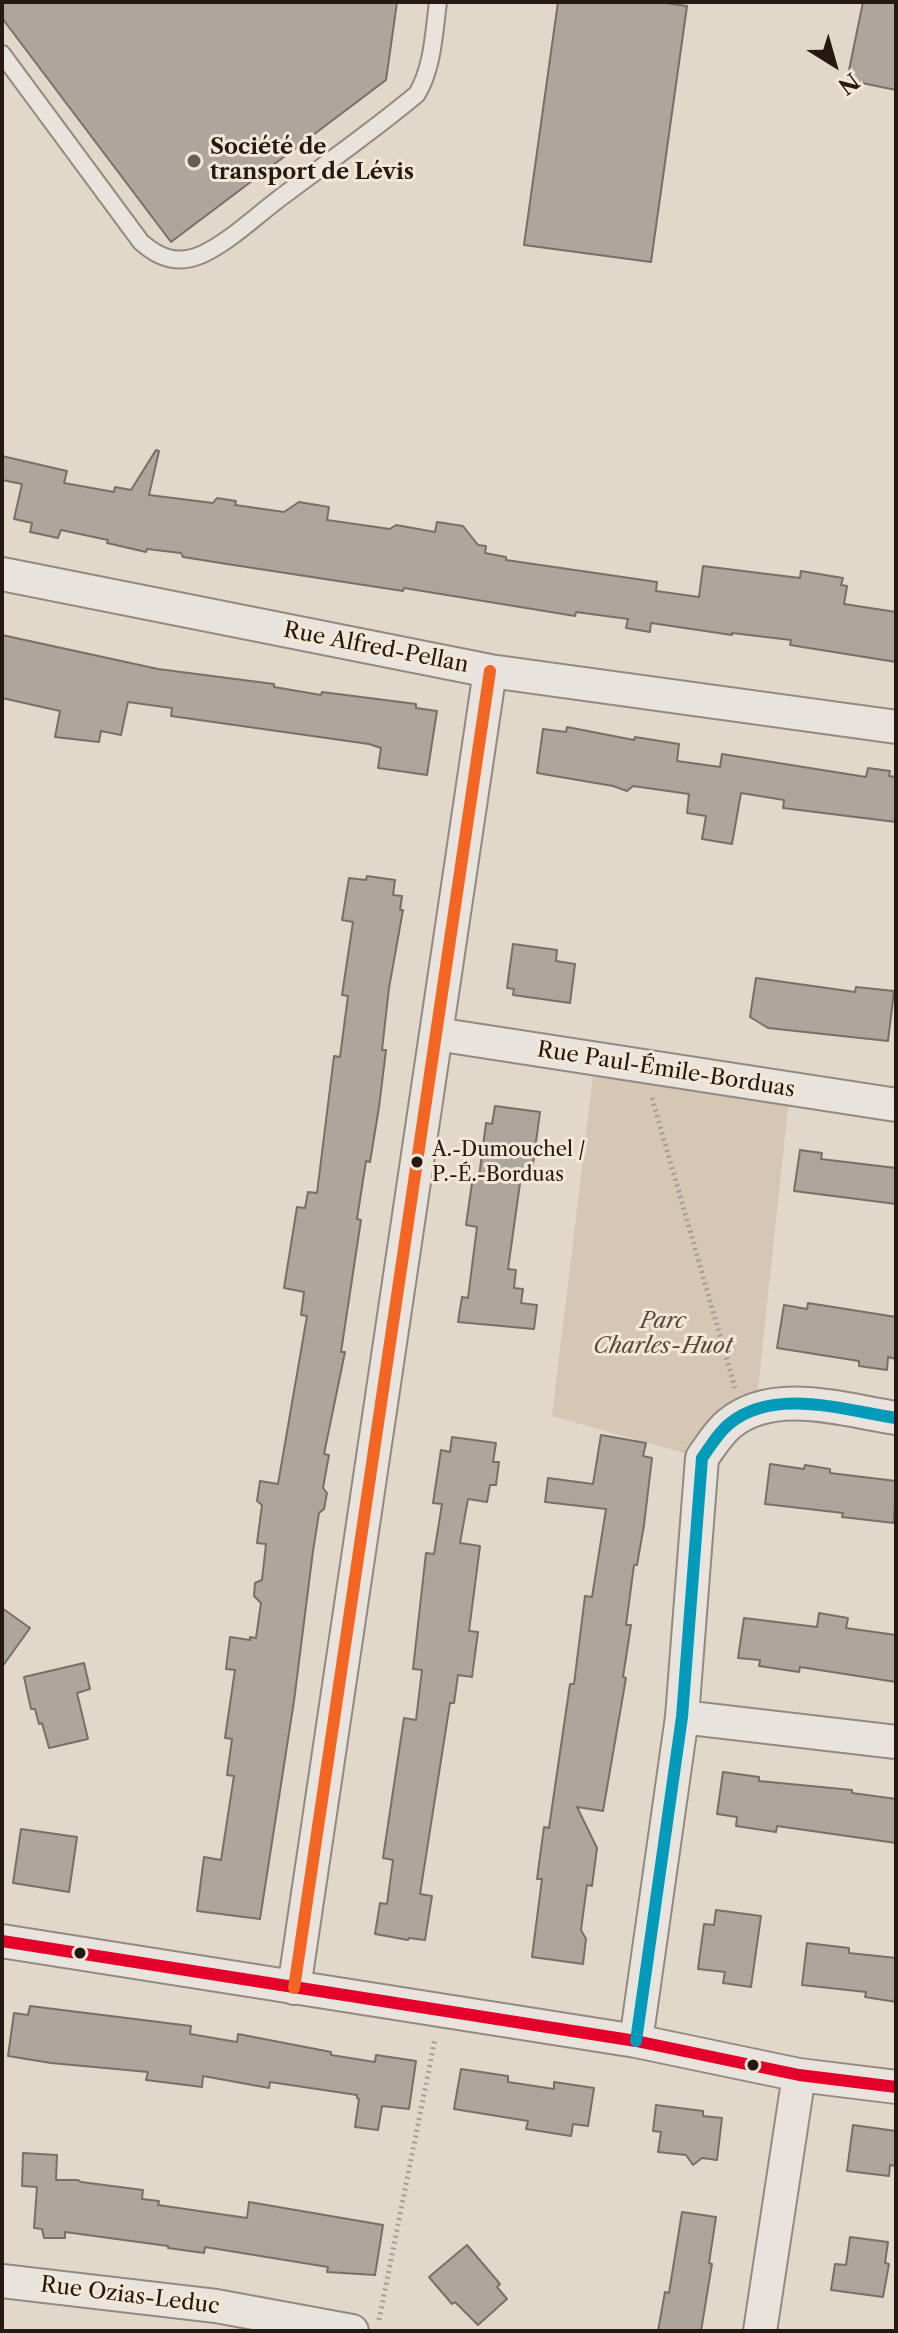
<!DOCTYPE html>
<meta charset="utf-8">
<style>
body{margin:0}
#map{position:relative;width:898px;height:2333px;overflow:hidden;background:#e2d8ca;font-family:"Libre Caslon Text",serif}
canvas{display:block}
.frame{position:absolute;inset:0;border:4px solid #261913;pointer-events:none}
.north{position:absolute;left:794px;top:24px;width:80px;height:80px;-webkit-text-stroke:6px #f3e7d5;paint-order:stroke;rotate:143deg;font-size:22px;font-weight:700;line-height:32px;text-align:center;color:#261913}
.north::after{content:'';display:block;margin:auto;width:28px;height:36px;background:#261913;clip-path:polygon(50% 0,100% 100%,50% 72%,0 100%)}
</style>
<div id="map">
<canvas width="898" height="2333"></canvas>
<div class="frame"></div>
<div class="north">N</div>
</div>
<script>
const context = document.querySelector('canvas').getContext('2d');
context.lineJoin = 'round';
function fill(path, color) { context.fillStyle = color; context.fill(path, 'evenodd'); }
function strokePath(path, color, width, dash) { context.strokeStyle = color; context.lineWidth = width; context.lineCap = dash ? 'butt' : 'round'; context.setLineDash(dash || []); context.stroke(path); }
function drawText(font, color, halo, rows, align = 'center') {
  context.font = font + ' "Libre Caslon Text",serif'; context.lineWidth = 6; context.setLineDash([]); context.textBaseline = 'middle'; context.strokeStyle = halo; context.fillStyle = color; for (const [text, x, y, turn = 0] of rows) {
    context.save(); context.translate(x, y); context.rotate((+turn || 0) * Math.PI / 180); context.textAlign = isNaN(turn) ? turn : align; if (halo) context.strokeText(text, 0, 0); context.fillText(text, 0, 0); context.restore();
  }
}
fill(new Path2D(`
 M595,1059L790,1089L756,1408L702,1458L552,1416Z`), '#d5c7b4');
const building = new Path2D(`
 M2,2H397L386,80L171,242L2,18Z
 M558,2H658L687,6L651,262L524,245Z
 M863,2H896V90L847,80Z
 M156,450L159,451L149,495L213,503L217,498L236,501L235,505L284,512L299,502L329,507L327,520L390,529L396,525L435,532L437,522L463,526L478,545L486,546L485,553L506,557V560L657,582L656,591L699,597L703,566L800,578L801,571L843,578L841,585L847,586L844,604L896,612V662L790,645L791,640L732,633V635L651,623L650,632L626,628L628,619L576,612L575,616L404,588L403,591L227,564L183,557L181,553L147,549L146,552L107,543L108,540L61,530L58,538L30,532L32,523L14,519L22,484L2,480V456L67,471L64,483L114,492L115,487L131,490Z
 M2,635L158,669L274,684V687L321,695L322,692L416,704V708L437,711L427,775L378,768L381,748L369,744L171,716L172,708L128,702L121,735L101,731L99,742L55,737L60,711L2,698Z
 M567,727L634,740L635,737L679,744L677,761L720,767L722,754L866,777L868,768L890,771L889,776L896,777V822L783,808L784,800L741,793L732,844L702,839L706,816L687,813L689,794L633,786L627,791L613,786L537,773L543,729L566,732Z
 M367,876L395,880L393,895L402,896L400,910H403L389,988L382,1050H386L379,1107L370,1162L366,1161L357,1219L361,1220L341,1352H345L324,1454L329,1455L323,1488L327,1493L324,1509L319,1513L313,1551L294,1701L260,1919L197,1911L204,1857L221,1860L234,1776L227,1775L232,1739L225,1738L235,1670L226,1669L230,1637L250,1640V1637L256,1638L261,1603L254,1596L255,1583L262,1580L266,1544L257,1543L262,1505L257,1501L260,1481L278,1484L307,1316L301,1315L304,1292L284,1288L297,1207L305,1208L308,1192L317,1193L334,1056L340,1057L348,996L342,995L353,922L342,920L349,878L366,880Z
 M513,944L557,950L556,961L575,964L570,1003L513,995L514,989L507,988Z
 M756,978L855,992L856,987L894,991L888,1041L768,1028L750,1017Z
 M495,1106L540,1112L532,1171L522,1169L508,1269L516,1270L514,1288L523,1289L521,1303L537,1305L534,1329L458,1322L462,1297L468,1298L477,1227L466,1225L473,1176L479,1177L486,1123L492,1124Z
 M800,1150L822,1153L821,1159L896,1168V1204L794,1191Z
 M808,1303L896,1317V1359L888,1357L887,1370L859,1366V1361L777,1348L784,1305L807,1309Z
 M601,1435L646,1443L643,1456L652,1458L644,1525L637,1565H634L626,1625H631L623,1677L626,1678L603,1811L577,1807L597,1848L592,1886L587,1885L581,1930L586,1939L583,1964L532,1957L542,1879H537L544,1827L549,1828L570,1684H574L585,1596L592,1597L606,1509L545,1502L548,1478L593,1484Z
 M452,1437L496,1443L493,1462H499L496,1485H490L487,1502L468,1499L460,1543L480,1546L469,1631L478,1632L472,1677L458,1675L454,1703H450L420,1894L432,1896L425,1940L409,1938L408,1940L375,1934L380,1903L387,1904L393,1860L383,1858L404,1718L416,1720L422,1670L413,1669L426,1553L434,1554L442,1504L433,1503L441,1450L450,1452Z
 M770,1464L804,1469L805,1465L830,1469V1473L896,1481L894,1523L842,1517L843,1513L765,1504Z
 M2,1608L30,1628L2,1667Z
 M819,1613L848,1618L846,1628L896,1635V1682L800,1667L799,1672L759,1666L760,1660L738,1658L744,1618L817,1627Z
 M84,1663L90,1689L77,1693L88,1739L49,1748L42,1723L39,1724L35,1709H31L24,1677Z
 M723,1772L759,1777V1781L852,1790V1793L896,1799V1843L777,1826L776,1832L736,1826L737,1817L717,1814Z
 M21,1829L77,1837L69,1892L13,1883Z
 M716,1910L761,1916L751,1987L723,1983L725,1972L698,1969L704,1924L714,1925Z
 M807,1943L849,1948V1953L896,1958V2002L865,1997L866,1992L802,1985Z
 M30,2006L191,2026L190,2034L237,2042L238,2034L331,2052V2055L375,2062L376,2055L416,2061L409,2109L382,2106L378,2130L355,2127L359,2099L357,2098V2095L270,2082L269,2088L203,2076L202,2087L146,2080L148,2072L51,2063L8,2056L14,2013L28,2015Z
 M461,2069L508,2076V2082L554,2089V2082L594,2088L588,2126L573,2124L571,2136L526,2129L528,2121L454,2109Z
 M656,2105L703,2111V2116L722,2118L717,2160L702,2158L693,2165L686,2155L658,2152L661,2132L653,2131Z
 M853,2125L896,2131V2166L890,2165L889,2176L847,2171Z
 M23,2153L57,2155L56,2180H78L81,2182L143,2190L142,2199L159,2201L158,2205L247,2218L249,2202L383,2225L375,2275L327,2272L328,2267L205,2247L204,2253L168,2248V2246L65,2232V2238H44L42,2229L34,2228L37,2187L22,2186Z
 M682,2212L716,2217L709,2263L712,2264L701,2331H658L665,2292L669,2293Z
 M850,2237L888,2242L885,2263L889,2264L883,2297L831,2290L835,2264L846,2265Z
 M467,2245L500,2284L497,2287L507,2299L478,2325L455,2302L452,2304L429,2277Z`);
fill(building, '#ada69c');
strokePath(building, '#777069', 2);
const service = new Path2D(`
 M2,54L141,242C160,259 179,265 203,254C232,240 258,214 284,195C328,162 374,130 417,94C433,67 434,32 438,2`);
const minor = new Path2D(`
 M2,574L490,671L896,727
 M436,1034L896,1105
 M682,1717L896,1742
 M2,1941L636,2041L799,2075L896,2087
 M294,1988L490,671
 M636,2041L682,1717L702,1458C710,1447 718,1433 729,1424C774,1387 843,1410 896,1418
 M2,2281L216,2306L352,2331
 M760,2331L799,2075`);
strokePath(service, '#928a81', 20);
strokePath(minor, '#928a81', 36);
strokePath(new Path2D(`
 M652,1098L735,1388
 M379,2320L435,2039`), '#a49e98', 5, [2, 4]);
strokePath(service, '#e8e3dc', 16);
strokePath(minor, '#e8e3dc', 32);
strokePath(new Path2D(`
 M2,1941L636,2041L799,2075L896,2087`), '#e4002b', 12);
strokePath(new Path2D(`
 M294,1988L490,671`), '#f26522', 12);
strokePath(new Path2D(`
 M636,2041L682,1717L702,1458C710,1447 718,1433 729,1424C774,1387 843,1410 896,1418`), '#049bbb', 12);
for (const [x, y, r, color] of [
 [194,161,8,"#685c53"],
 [417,1162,7,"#261913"],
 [80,1953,7,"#261913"],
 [753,2065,7,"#261913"]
]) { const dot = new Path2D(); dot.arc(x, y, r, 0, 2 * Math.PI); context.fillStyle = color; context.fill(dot); strokePath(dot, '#f3e7d5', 3); }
drawText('20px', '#261913', '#f3e7d5', [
 ["A.-Dumouchel /",432,1150],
 ["P.-É.-Borduas",432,1175]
], 'left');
drawText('bold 22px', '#261913', '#f3e7d5', [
 ["Société de",210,148],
 ["transport de Lévis",210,173]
], 'left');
drawText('22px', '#261913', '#f3e7d5', [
 ["Rue Alfred-Pellan",376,648,11],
 ["Rue Paul-Émile-Borduas",666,1070,9],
 ["Rue Ozias-Leduc",130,2296,7]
]);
drawText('italic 22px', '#58493e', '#f3e7d5', [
 ["Parc",663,1322],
 ["Charles-Huot",663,1347]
]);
</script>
